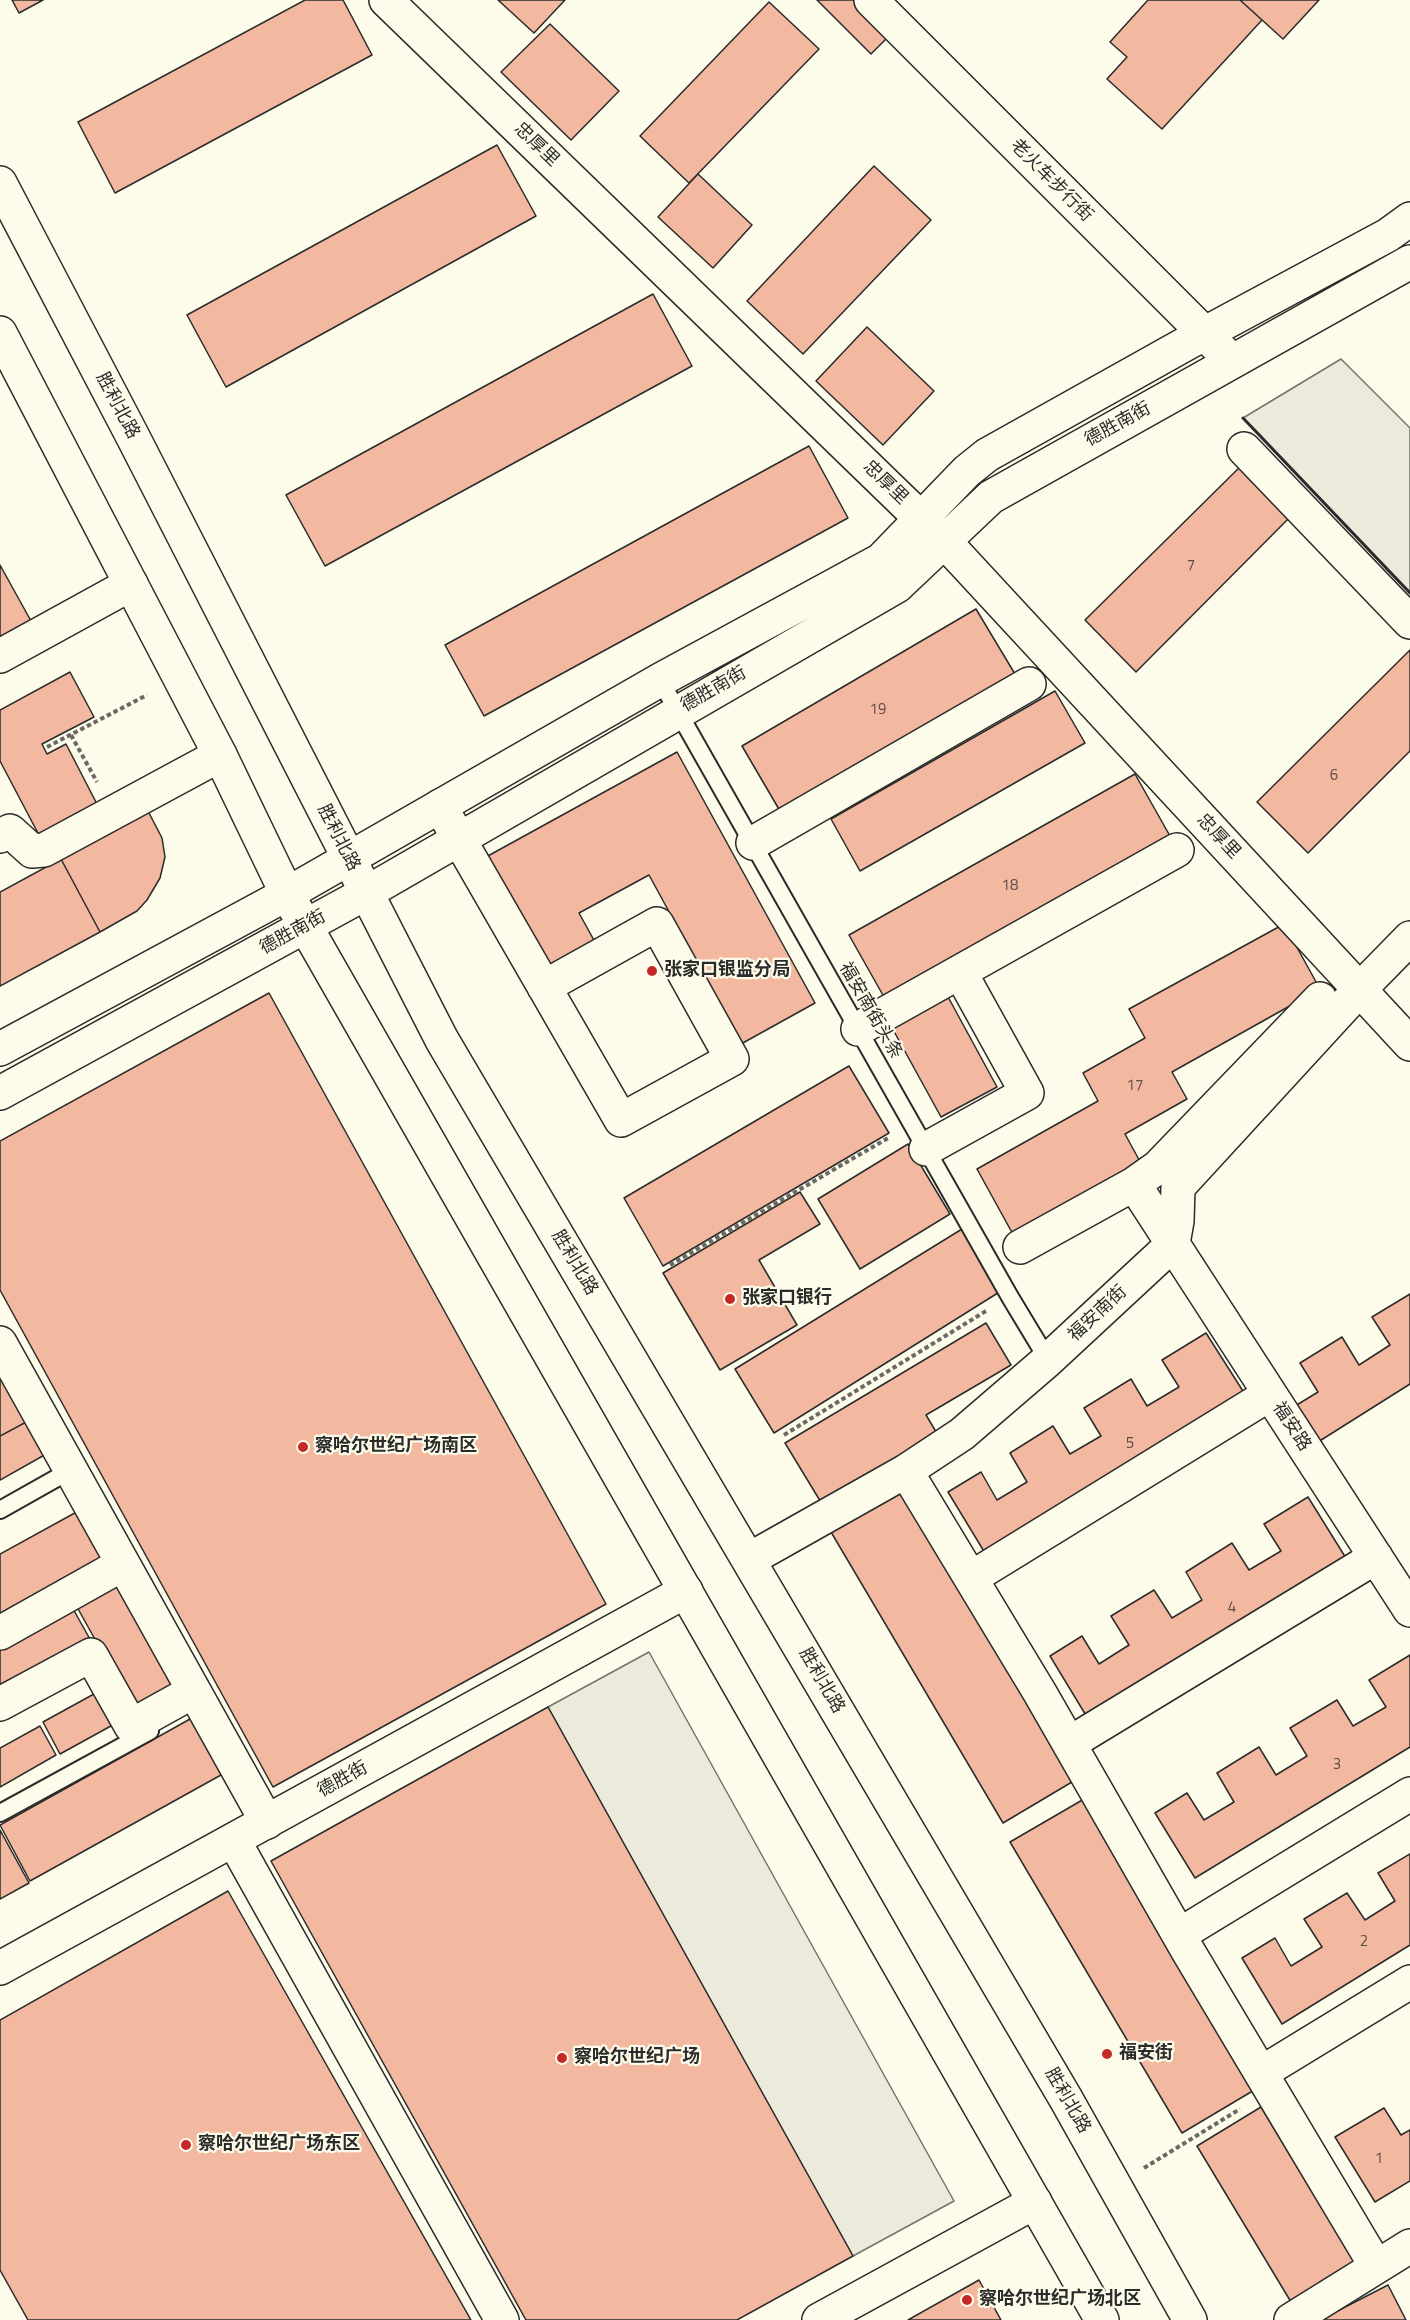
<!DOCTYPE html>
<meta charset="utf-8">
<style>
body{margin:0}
canvas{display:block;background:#fdfbea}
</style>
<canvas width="1410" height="2320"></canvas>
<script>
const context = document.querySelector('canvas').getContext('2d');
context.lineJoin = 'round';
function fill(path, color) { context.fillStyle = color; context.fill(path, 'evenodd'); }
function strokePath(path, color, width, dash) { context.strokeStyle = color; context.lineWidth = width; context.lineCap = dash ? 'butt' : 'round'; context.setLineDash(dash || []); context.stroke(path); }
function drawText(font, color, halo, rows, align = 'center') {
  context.font = font + ' "Titillium Web","Noto Sans SC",sans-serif'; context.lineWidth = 4.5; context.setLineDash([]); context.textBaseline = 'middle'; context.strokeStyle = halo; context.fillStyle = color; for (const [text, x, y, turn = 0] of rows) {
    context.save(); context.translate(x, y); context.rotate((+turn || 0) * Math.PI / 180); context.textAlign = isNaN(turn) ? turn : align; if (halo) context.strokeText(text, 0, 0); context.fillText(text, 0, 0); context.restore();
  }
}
const parking = new Path2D(`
 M1341,359L1410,428V593L1243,418Z
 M649,1652L954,2201L853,2256L548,1707Z`);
fill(parking, '#eceadb');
strokePath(parking, '#74746e', 1.5);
const building = new Path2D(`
 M12,0H43L19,13Z
 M305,0H343L372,55L115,193L78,122Z
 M498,0H565L534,33Z
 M817,0H853L889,36L871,54Z
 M1148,0H1240L1262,20L1162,129L1107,79L1127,57L1110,42Z
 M1240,0H1319L1283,39Z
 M769,2L819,49L689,183L640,136Z
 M550,24L619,91L571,140L501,72Z
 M497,145L536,216L226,387L187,315Z
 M874,166L931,220L803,354L747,301Z
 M698,174L752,225L713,268L658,217Z
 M653,294L692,366L325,566L286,495Z
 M867,327L934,391L883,445L816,381Z
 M809,446L848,518L484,716L445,645Z
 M1246,461L1296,511L1136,672L1085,620Z
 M0,565L31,621L0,639Z
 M976,609L1015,674L780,811L742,746Z
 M1410,650V751L1308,853L1257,802Z
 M70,672L94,717L42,744L47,754L66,744L98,806L40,837L0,761V710Z
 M1055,691L1085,743L860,871L831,819Z
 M677,752L815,1003L741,1044L649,875L579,913L595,942L547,968L486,857Z
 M1135,774L1170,836L884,997L849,935Z
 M148,811L162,838L165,857L160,878L147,900L137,911L100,932L61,859Z
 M61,859L100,932L0,986V892Z
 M1284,924L1320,989L1172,1072L1187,1099L1125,1134L1143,1167L1015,1238L977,1169L1098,1101L1083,1073L1145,1038L1129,1009Z
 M269,993L606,1604L273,1787L0,1290V1141Z
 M947,995L997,1087L941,1117L891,1026Z
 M849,1066L889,1133L663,1266L624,1198Z
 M908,1144L950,1214L860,1269L818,1199Z
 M800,1192L820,1224L759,1260L797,1325L720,1370L663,1273Z
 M962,1229L1001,1291L774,1433L735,1369Z
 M1410,1294V1384L1318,1442L1295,1406L1318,1392L1300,1363L1342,1337L1359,1365L1390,1345L1372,1317Z
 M986,1323L1011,1365L926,1415L938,1435L822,1504L785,1443Z
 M1206,1333L1248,1399L988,1558L948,1492L981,1472L997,1500L1027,1482L1010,1453L1053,1426L1070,1454L1101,1436L1084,1408L1131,1379L1147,1406L1179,1387L1162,1360Z
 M0,1366L30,1420L0,1436Z
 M30,1420L48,1453L0,1480V1436Z
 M905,1488L1077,1779L1003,1823L831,1532Z
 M1308,1497L1349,1563L1090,1722L1050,1656L1082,1636L1099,1664L1129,1645L1111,1616L1154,1590L1172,1618L1202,1600L1186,1572L1232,1543L1249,1570L1281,1551L1264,1524Z
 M82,1509L113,1565L0,1628V1554Z
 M117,1573L182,1690L137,1715L72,1598Z
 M72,1607L91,1641L0,1691V1647Z
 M1410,1655V1747L1195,1878L1155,1813L1187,1793L1204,1820L1234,1802L1217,1773L1259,1747L1276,1775L1307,1756L1290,1728L1337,1700L1353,1726L1386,1707L1369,1680Z
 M103,1689L120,1721L60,1754L43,1722Z
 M548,1707L853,2256L737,2320H526L271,1861Z
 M199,1714L230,1770L30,1881L0,1825Z
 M40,1726L56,1755L0,1787V1748Z
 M1084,1799L1256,2089L1182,2133L1010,1842Z
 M0,1830L29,1883L0,1899Z
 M1410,1854V1945L1282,2024L1242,1958L1275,1938L1291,1966L1322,1947L1304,1919L1347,1893L1365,1920L1395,1901L1378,1873Z
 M228,1891L471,2320H28L0,2270V2020Z
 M1261,2107L1355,2263L1291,2302L1197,2146Z
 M1384,2108L1401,2135L1410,2130V2181L1375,2202L1335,2137Z
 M979,2280L1001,2320H908Z
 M1388,2285L1406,2320H1320Z`);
fill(building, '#f2b8a0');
strokePath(building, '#2b2b2b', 1.5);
const lane = new Path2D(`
 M660,680L1010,1297L1048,1360
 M0,1510L71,1470
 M0,1813L150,1731`);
const street = new Path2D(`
 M386,0L945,542L1410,1044
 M871,0L1232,361
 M1244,449L1410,622
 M0,656L131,584
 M440,806C501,910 561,1015 621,1120L732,1059L657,924L544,987
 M0,836L10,831L32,851L44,850L220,755
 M753,843L1029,684
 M858,1029L1177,850
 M926,1149L1027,1093L960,972
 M1134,1184L1410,1610
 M1020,1247L1134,1184L1158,1167L1320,999
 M0,1343L267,1822
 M906,1471L1040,1693L1188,1951L1376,2266
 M750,1559L906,1471L962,1434L1048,1360L1173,1244L1177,1221L1178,1187L1359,990L1410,938
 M971,1578L1270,1394
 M0,1633L123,1564
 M0,1704L91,1655L131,1726L194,1691
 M1070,1743L1376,1557
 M1179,1935L1410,1794
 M1261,2073L1410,1982
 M1291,2320L1410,2246`);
const secondary = new Path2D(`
 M0,1049L287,894L660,680L881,560L967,471L987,455L1189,342L1388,235L1410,219
 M0,1093L366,893L897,586L991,497L1410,262
 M234,1841L502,2320
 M0,1968L686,1591
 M819,2320L1035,2202`);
const highway = new Path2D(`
 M0,183L133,437L442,1040L1066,2099L1190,2320
 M0,333L220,755L287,894L1102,2320`);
strokePath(lane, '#2b2b2b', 20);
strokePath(street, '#2b2b2b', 36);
strokePath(secondary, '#2b2b2b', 36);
strokePath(highway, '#2b2b2b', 36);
strokePath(new Path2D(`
 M71,735L97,782
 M47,747L147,695
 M670,1265L888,1138
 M784,1435L986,1311
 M1144,2168L1240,2109`), '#6a6964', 4, [4.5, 3]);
strokePath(lane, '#fdfbea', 16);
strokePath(street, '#fdfbea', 33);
strokePath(secondary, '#fdfbea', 33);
strokePath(highway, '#fdfbea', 33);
strokePath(new Path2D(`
 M1243,418L1410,593`), '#2b2b2b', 3);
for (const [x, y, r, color] of [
 [652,971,6,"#c62828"],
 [730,1299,6,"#c62828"],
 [303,1447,6,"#c62828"],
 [1107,2054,6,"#c62828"],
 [562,2058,6,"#c62828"],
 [186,2145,6,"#c62828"],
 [967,2300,6,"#c62828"]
]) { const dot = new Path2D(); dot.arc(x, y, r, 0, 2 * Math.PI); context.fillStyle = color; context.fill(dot); strokePath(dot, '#fdfbea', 2); }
drawText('15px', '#5d4e48', null, [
 ["7",1191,566],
 ["19",878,710],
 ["6",1334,776],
 ["18",1010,886],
 ["17",1135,1086],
 ["5",1130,1444],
 ["4",1232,1608],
 ["3",1337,1765],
 ["2",1364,1942],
 ["1",1379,2159]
]);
drawText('18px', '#2b2b2b', '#fdfbea', [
 ["忠厚里",536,145,44],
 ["老火车步行街",1051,181,45],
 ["胜利北路",117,406,62],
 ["德胜南街",1118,425,-29],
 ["忠厚里",885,483,44],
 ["德胜南街",714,690,-30],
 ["忠厚里",1218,837,47],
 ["胜利北路",338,838,63],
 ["德胜南街",293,933,-29],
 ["福安南街头条",870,1011,60],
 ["胜利北路",574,1263,59],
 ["福安南街",1098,1314,-43],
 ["福安路",1291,1427,57],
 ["胜利北路",821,1681,60],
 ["德胜街",343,1780,-29],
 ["胜利北路",1067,2101,60]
]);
drawText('bold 18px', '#2b2b2b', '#fdfbea', [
 ["张家口银监分局",664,971],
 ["张家口银行",742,1299],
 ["察哈尔世纪广场南区",315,1447],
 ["福安街",1119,2054],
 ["察哈尔世纪广场",574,2058],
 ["察哈尔世纪广场东区",198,2145],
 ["察哈尔世纪广场北区",979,2300]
], 'left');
</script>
